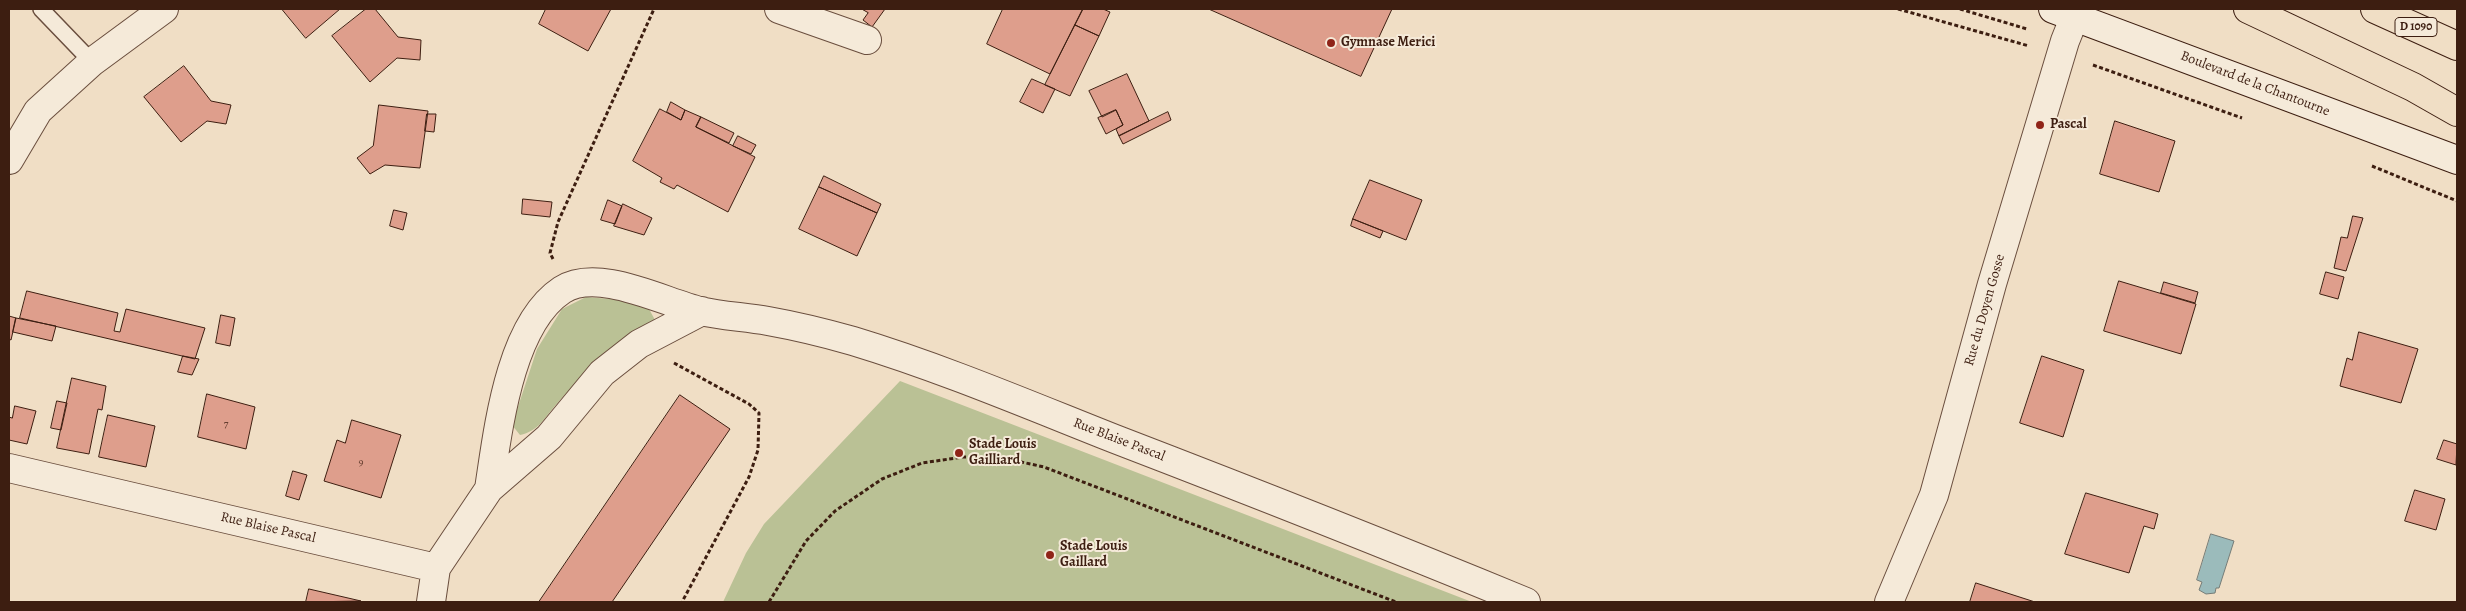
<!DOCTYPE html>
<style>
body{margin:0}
#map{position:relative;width:2466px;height:611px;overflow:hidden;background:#f0dec5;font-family:Alegreya,serif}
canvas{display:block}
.frame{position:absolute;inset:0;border:10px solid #3d1e11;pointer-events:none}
</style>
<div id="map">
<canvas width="2466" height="611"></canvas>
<div class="frame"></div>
</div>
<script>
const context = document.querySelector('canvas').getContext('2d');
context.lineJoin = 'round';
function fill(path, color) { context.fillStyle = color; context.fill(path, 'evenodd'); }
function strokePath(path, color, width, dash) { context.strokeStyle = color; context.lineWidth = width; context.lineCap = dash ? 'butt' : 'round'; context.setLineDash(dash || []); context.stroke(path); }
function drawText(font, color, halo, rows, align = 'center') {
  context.font = font + ' Alegreya,serif'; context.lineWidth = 4; context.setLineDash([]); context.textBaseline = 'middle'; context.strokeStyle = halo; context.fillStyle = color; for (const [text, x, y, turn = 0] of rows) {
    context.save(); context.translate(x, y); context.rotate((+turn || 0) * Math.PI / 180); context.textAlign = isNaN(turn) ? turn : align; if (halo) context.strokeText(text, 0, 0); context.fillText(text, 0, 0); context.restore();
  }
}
fill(new Path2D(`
 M586,297L622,300L649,309L655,320C619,346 583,372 554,407C543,420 538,431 520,435L512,425L537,349L562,309Z
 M900,381L1472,602H723L746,553L764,524Z`), '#bac195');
const water = new Path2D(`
 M2211,534L2234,541L2219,588H2216L2215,593L2206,594L2199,590L2202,582L2197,580Z`);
fill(water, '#9bbbbb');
strokePath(water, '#757c77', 1);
const building = new Path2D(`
 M282,9H340L306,38Z
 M366,9H375L398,37L421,40L420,60L397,58L370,82L332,36Z
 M546,9H611L588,51L539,24Z
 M862,9H885L872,27L863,20L868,13Z
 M1003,9H1083L1050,74L987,44Z
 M1083,9H1103L1110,12L1099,36L1075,25Z
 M1209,9H1392L1361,76Z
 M1075,25L1099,36L1070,96L1045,85Z
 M184,66L211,101L231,105L226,124L207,121L181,142L144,97Z
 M1127,74L1149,121L1119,136L1116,129L1123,125L1116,110L1102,117L1089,91Z
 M1032,79L1055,89L1043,113L1020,102Z
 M671,102L685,110L681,120L667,112Z
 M379,105L428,111L420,168L385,165L370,174L357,158L373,146Z
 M660,109L681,120L685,110L701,117L696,127L755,157L728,212L677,185L674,189L660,182L662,178L633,161Z
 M1116,110L1123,125L1106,134L1098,118Z
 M1168,112L1171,120L1123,144L1119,136Z
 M427,114H436L434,132L425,131Z
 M701,117L734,133L729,143L696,127Z
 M2115,121L2175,141L2159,192L2100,174Z
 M738,136L756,145L751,154L733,146Z
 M824,176L881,204L877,213L819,187Z
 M1370,180L1422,200L1406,240L1353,219Z
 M819,187L877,213L857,256L799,229Z
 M523,199L552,202L550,217L522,214Z
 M608,200L622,206L615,224L601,220Z
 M623,204L652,218L644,235L614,226Z
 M394,210L407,213L403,230L390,226Z
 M2353,216L2363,218L2346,271L2334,268L2341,237L2347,238Z
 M1353,219L1383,231L1380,238L1351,226Z
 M2326,272L2344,277L2338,299L2320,294Z
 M2119,281L2196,304L2181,354L2104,331Z
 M2164,282L2198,292L2195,303L2161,293Z
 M27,291L118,313L114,331L120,332L126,309L205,328L195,359L20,318Z
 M221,315L235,318L230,346L216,343Z
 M9,316L16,318L11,340L9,339Z
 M16,318L56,326L52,341L13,332Z
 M2359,332L2418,349L2401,403L2340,386L2347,358L2352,360Z
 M183,356L199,359L192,375L178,372Z
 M2042,356L2084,370L2063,437L2020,423Z
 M72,378L106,386L102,410L98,409L89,454L57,448Z
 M207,394L255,407L246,449L198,437Z
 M680,395L730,429L612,602H539Z
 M57,401L67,403L61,430L51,428Z
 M15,406L36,411L27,444L9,440V417L12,418Z
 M108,415L155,426L146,467L99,457Z
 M352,420L401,435L381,498L324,481L337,440L345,443Z
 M2444,440L2457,444L2456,465L2437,459Z
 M293,471L307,475L299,500L286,496Z
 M2415,490L2445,499L2436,530L2405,521Z
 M2086,493L2158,514L2154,529L2144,526L2129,573L2065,554Z
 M1976,583L2035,602H1970Z
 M309,589L361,601L306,602Z`);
fill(building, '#de9e8c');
strokePath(building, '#3d1e11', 1);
const lane = new Path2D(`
 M41,9L92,62`);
const street = new Path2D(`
 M779,9L867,40
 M9,160L38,111L92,62L164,9
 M9,468L436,568
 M489,489C498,431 509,325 562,290C598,267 663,302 700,311C722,316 746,317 768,321C796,326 825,333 853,341C942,368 1029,405 1115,439C1253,492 1390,546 1526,602
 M431,602L436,568L489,489L549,437L602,373L639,344L702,311
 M1889,602L1934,495L1992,284L2065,41L2075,16`);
const secondary = new Path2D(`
 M2053,9L2457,160`);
const primary = new Path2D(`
 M2248,9L2413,87L2457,112
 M2375,9L2457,46`);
strokePath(lane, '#6a4e3e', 18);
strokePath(street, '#6a4e3e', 30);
strokePath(secondary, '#3d1e11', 30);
strokePath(primary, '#3d1e11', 30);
strokePath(new Path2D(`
 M1898,9L2029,46
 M1960,9L2027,29
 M2093,65L2242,118
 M2372,166L2457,201
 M553,259L550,253L558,222L654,9
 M674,363L749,404L759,413L758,450L749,477L682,602
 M769,602L806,541L835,511L882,479L922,463L963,457L1003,458L1044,467L1396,602`), '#3d1e11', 3, [4, 2.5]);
strokePath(lane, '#f5ead9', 15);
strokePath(street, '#f5ead9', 28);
strokePath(secondary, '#f5ead9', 28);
strokePath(primary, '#f0dec5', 28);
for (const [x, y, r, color] of [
 [1331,43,5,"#8f2418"],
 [2040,125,5,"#8f2418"],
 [959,453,5,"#8f2418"],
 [1050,555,5,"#8f2418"]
]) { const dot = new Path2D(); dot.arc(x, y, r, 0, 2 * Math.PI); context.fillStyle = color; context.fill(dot); strokePath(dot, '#f5ead9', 2); }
drawText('11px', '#653e30', null, [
 ["7",226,424],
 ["9",361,462]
]);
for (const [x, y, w] of [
 [2416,27,42]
]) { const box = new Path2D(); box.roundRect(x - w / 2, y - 9.5, w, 19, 4); context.fillStyle = '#f5ead9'; context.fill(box); strokePath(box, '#3d1e11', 1); }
drawText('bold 12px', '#3d1e11', null, [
 ["D 1090",2416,27]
]);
drawText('bold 14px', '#3d1e11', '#f5ead9', [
 ["Gymnase Merici",1341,43],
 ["Pascal",2050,125],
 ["Stade Louis",969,445],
 ["Gailliard",969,461],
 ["Stade Louis",1060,547],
 ["Gaillard",1060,563]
], 'left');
drawText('14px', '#3d1e11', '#f5ead9', [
 ["Boulevard de la Chantourne",2255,84,21],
 ["Rue du Doyen Gosse",1985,310,-74],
 ["Rue Blaise Pascal",1119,440,21],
 ["Rue Blaise Pascal",268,528,13]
]);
</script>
